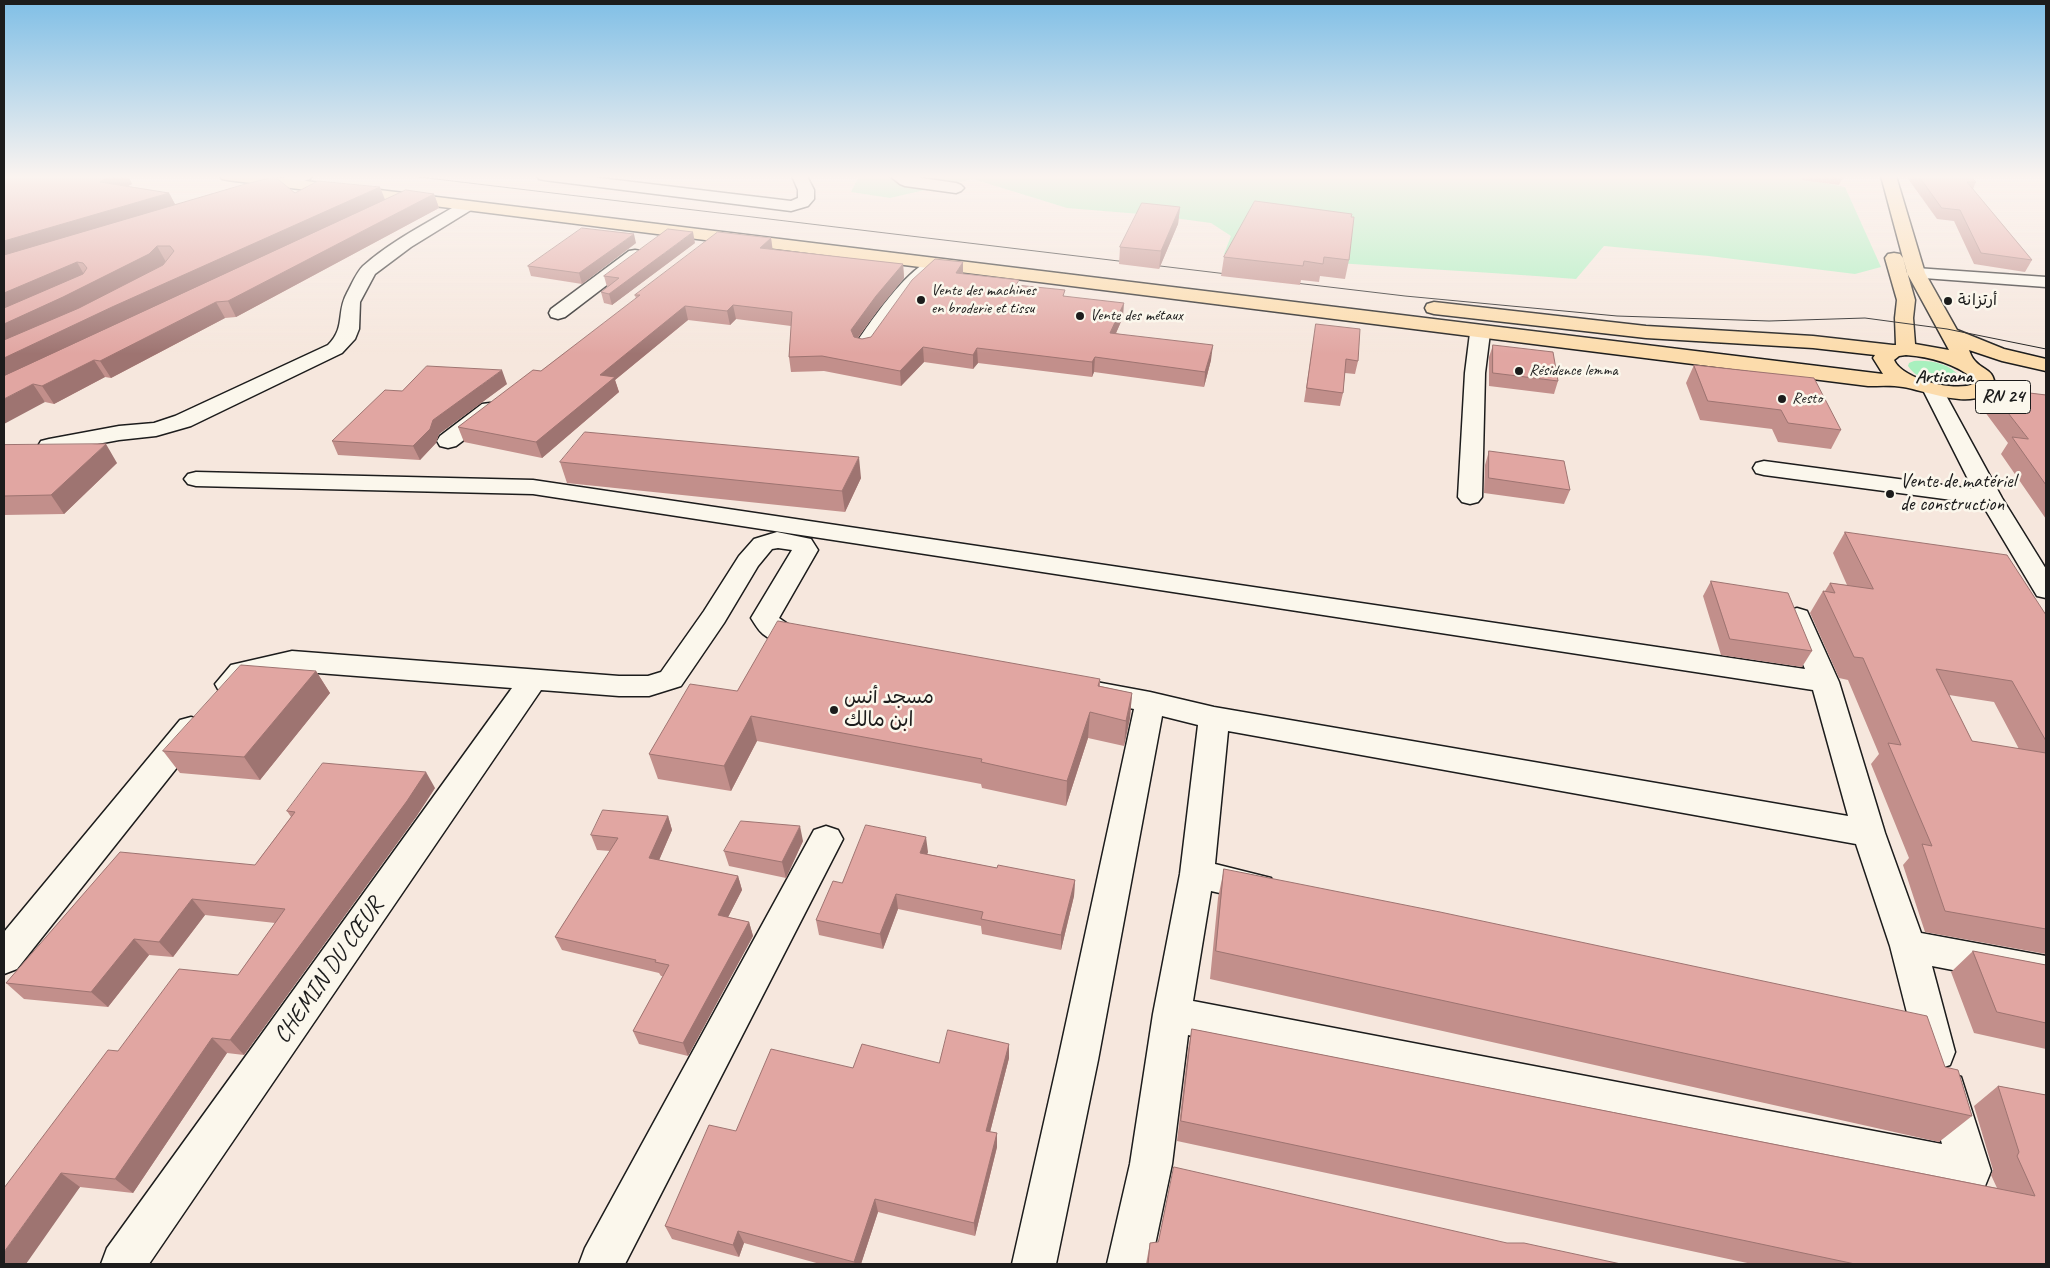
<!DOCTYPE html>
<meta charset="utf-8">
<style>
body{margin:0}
#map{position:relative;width:2050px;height:1268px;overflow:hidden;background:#f6e7dd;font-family:Caveat,sans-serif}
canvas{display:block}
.frame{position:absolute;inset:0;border:5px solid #1c1c1c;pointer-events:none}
</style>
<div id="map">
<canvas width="2050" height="1268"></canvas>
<div class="frame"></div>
</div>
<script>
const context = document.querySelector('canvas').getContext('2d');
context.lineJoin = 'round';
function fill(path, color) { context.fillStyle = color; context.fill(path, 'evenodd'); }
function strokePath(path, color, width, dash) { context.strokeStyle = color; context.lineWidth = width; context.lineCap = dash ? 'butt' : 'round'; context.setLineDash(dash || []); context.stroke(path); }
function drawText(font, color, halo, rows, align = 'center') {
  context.font = font + ' Caveat,"Playpen Sans Arabic",sans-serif'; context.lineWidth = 5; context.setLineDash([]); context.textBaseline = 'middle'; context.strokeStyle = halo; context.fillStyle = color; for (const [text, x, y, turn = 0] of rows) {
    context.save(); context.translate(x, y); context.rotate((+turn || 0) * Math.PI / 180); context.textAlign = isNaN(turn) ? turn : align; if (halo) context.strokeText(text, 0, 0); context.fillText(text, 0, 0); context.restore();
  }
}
fill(new Path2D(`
 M859,176H1791L1845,187L1881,267L1855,274L1709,256L1604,246L1576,279C1459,270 1341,265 1224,254L1231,236L1211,223L1152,215L1067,208L973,179L890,198L851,192Z
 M1914,361C1929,360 1950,363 1960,377L1959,380C1944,386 1917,381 1908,366L1909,363Z`), '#a8f0be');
const minor = new Path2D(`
 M289,176H312L310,179L259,196L254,194L251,191L254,188Z
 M537,176H583L791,201L798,198V190L792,176H807L814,190V199L808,206L791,211L544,180L539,179Z
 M890,176H908L956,183L961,185L964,188L961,191L956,193L905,186L900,184Z
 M465,202L471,204L473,207L471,210L411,247L375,274L360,302L359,329L355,339L342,353L191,426L156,436L119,440L49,453L41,451L38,446L41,441L49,439L119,426L154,423L175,416L328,345C346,327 336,313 347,293C352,284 356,273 363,266C391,241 427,223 459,204Z
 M635,250L641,251L644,255L641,259L565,317L558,319L551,317L549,313L551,309L629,251Z
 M933,260L939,261L942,265L912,293L871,350L864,352L857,350L854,346C869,324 908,266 933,260Z
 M1916,268L2046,277V287L1910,277L1907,273L1910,269Z
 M1480,327L1487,329L1490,333L1485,373L1482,497L1478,502L1470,504L1462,502L1458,497L1465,373L1470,333L1473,329Z
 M1933,384L1940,386L1943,390L2002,498L2046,569V598L2037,596L1982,504L1764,475L1756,473L1753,468L1756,463L1764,461L1973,489L1923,390L1926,386Z
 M490,403L498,404L501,409L498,414L456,446L448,448L440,446L437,441L440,436L482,404Z
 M196,472L533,480L1805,669L1783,617L1787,611L1797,608L1807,611L1839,682L1885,833L1921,933L2046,956V988L1932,966L1955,1052L1950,1065L1936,1070L1922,1065L1917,1052L1890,946L1856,844L1228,731L1215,864L1271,878L1276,888L1271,898L1259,902L1211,891L1193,1001L1942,1144L1927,1091L1933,1077L1947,1072L1961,1077L1991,1171L1985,1186L1970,1192L1188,1035L1172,1164L1151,1264H1107L1130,1164L1153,1014L1180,874L1198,725L1162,716L1098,1060L1056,1264H1012L1058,1060L1134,709L1086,699L1081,692L1086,685L1096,682L1150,692L1214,707L1848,816L1813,690L533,494L196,486L188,484L184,479L188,474Z
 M777,532L811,539L818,550L779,618L792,627L820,632L824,639L820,646C804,650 776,645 763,634C758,630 755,624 751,618L792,550L778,548L772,549L758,566L724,623L681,686L649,696H619L541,690L149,1264H101L107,1248L512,688L292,671L251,679L239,691L229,694L219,691L215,684L231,665L292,651L619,676H648L661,672L704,611L739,556L754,539Z
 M191,717L202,720L206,728L202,736L17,969L4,974V932L180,720Z
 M826,826L838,830L843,839L625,1264H579L585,1248L814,830Z`);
const major = new Path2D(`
 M220,176H265L1883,374L1873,358L1875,355L1813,348L1646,338L1434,314L1427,312L1425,308L1427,304L1434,302L1646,326L1813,336L1893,345H1896L1895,318L1897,300L1885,258L1888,254L1894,253L1900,254L1903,258L1915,300L1913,318L1915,344L1949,350L1907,273L1881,176H1896L1925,273L1957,330L2004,349L2046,359V371L2002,361L1969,350C1970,353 1972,358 1975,361C1985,372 1993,368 1995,386C1977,413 1928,391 1903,387C1892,385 1879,386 1868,386L227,180L222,179ZM1906,355C1931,357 1954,363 1974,379V384C1955,392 1903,380 1894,360L1899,356Z`);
strokePath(minor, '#1c1c1c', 3);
strokePath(major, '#1c1c1c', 3);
fill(minor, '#fbf7ec');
fill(major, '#fcdcac');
strokePath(new Path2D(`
 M411,176L1235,275
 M1287,282L1405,296L1617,316L1769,321L1865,318L1947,329L2046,349`), '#1c1c1c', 1);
fill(new Path2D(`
 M4,176H128L132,184L127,186L169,193L175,204L295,193L385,200L434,194L439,208L236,317L225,318L111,378L105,377L54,404L45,402L4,358Z
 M1802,176H1844L1839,185L1802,180Z
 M1906,176H1970L1976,182L1973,189L2032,260L2025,272L1974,264L1954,221L1937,219Z
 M1180,207L1178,224L1159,269L1119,264L1120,247Z
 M1351,217L1349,260L1345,279L1320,276L1319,282L1301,280L1300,285L1221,276L1224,257Z
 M771,238L772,250L903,264L904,278L878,310L858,338L862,339L871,337L963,274L1019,285L1065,296L1123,317L1116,333L1211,360L1204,387L1094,372L1092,377L978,363L973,369L924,362L901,386L824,371L791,372L789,357L791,326L736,319L730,325L688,320L615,380L619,392L542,458L464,442L458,427L541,371L636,299L635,295Z
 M636,243L582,284L531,276L528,266Z
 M695,243L612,305L604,303L601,292L608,287H607L604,276Z
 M1316,324L1358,361L1355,374L1345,373L1343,393L1340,406L1304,402Z
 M1493,345L1558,381L1554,394L1489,386V357Z
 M1694,365L1841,430L1831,449L1778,442L1772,429L1700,420L1686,383Z
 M507,384L439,434L436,443L420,460L338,455L332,441L402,391Z
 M1989,388L2046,395V519L2001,454L2008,443L1979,404Z
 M4,445L117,463L64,514L4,515Z
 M1489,451L1570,490L1564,504L1484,493L1485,465Z
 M560,462L861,478L845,512L567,483Z
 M1845,532L2046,615V954L1925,932L1903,865L1909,858L1871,764L1879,754L1848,680L1839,678L1810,613L1823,591H1825L1830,583L1847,585L1833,553ZM1949,695L1994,702L2019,749L1972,741Z
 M1711,581L1812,651L1802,667L1721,655L1703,596Z
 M316,671L330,693L260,780L180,773L163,751Z
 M1100,679V686L1132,693L1130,718L1124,746L1088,738L1066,806L982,788L981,784L757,741L731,791L658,779L649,754L737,691Z
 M435,788L416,817L244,1055L227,1053L133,1193L80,1187L4,1264L118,1051L238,975L275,923L205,915L173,957L149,955L108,1007L24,999L6,983L255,865L291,817L287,811Z
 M668,816L672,830L659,860L738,876L742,890L728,917L749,922L753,936L688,1056L639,1044L633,1031L663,976H661L659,973L562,950L555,937L610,851L597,850L591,835Z
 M803,841L786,878L729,866L724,851Z
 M928,852L927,854L997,868L1075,880L1074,896L1061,950L982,934L981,926L898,909L883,949L819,935L816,920L842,883Z
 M1224,869L1945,1067L1972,1116L1939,1142L1210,979L1218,898Z
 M1973,951L2046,965V1049L1974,1033L1951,972Z
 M1192,1029L1997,1188L1991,1175L1993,1170L1974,1106L1998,1086L2046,1095V1264H1752L1177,1141L1188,1049Z
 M1009,1044V1058L990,1132L997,1133V1147L975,1236L878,1212L861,1264H820L744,1243L739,1257L672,1239L665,1226L736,1131L853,1068L939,1063Z
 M1150,1243H1507L1621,1264H1146Z`), '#c28f8b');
fill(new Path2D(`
 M111,176H128L132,184L108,197L100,182Z
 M380,187L386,202L4,381V358L112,307Z
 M169,193L177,208L4,260V241Z
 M434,194L439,208L236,317L228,301Z
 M1180,207L1178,224L1159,269L1161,251Z
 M693,232L695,243L612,305L609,294Z
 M634,234L636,243L582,284L579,273Z
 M771,238L773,252L760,248Z
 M157,246L166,262L158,269L4,346V324Z
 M77,262L86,278L4,314V293Z
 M963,262V276L956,273Z
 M903,264L904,278L878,310L852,345L851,330L876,296Z
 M216,302L225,318L111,378L100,361Z
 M1124,303L1123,317L1110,347V333Z
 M733,305L736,319L730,325L727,311Z
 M685,306L688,320L615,380L619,392L542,458L536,442L600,375Z
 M1213,345L1211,360L1204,387L1205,372Z
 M923,347L924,362L901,386L900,371Z
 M977,348L978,363L973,369V355Z
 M1095,357L1094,372L1092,377V362Z
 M94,360L105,377L54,404L42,386Z
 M502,370L507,384L439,434L436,443L420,460L413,446L433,420Z
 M33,384L45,402L4,424V399Z
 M106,444L117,463L64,514L51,495Z
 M859,457L861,478L845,512L842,491Z
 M316,671L330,693L260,780L244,757Z
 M1132,693L1130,718L1124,746L1126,721Z
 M1090,712L1088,738L1066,806L1067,781Z
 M751,716L757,741L731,791L724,766Z
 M426,772L435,788L416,817L244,1055L230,1040Z
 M668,816L672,830L654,872L649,858Z
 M800,826L803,841L786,878L782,862Z
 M926,837L928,852L922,868L920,853Z
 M738,876L742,890L722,929L718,915Z
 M1075,880L1074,896L1061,950V935Z
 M896,894L898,909L883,949L880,934Z
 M192,899L205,915L173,957L159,942Z
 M749,922L753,936L688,1056L683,1043Z
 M134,939L149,955L108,1007L91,992Z
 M212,1038L227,1053L133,1193L115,1179Z
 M1009,1044V1058L987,1144L986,1131Z
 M997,1133V1147L975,1236L974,1223Z
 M61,1173L80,1187L26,1264H4V1252Z
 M875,1199L878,1212L861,1264H855L854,1262Z
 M738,1231L744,1243L739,1257L733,1245Z`), '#9e7471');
const building = new Path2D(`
 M4,176H111L100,182L169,193L4,241Z
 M1919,176H1970L1976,182H1967L2032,260L1981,253L1960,210L1942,208Z
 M275,177L295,193L318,181L380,187L112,307L4,358V340L79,308L163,265L174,251L170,246H157L149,254L63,297L4,324V308L83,274L87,268L83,263L77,262L4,293V255L242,185Z
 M406,190L434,194L228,301L216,302L100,361L94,360L42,386L33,384L4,399V376Z
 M1255,201L1352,214L1351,217H1354L1349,260L1324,257L1323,264L1304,261L1303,266L1224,257Z
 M1142,203L1180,207L1161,251L1120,247Z
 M582,228L634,234L579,273L528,266Z
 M668,229L693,232L609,294L601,292L619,278L604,276Z
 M718,232L771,238L760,248L903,264L876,296L851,330L854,337L862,339L871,337L912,280L935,259L963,262L956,273L1019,280L1016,285L1065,290L1063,296L1124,303L1110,333L1213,345L1205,372L1095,357L1092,362L977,348L973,355L923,347L900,371L822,356L789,357L792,312L733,305L727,311L685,306L600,375L615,377L536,442L458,427L533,370L541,371L640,295H635Z
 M1316,324L1360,329L1358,361L1346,359L1343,393L1307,388Z
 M1493,345L1553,352L1558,381L1493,373Z
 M1694,365L1814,378L1841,430L1788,423L1781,410L1708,401Z
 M427,366L502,370L433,420L430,429L413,446L332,441L385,390L402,391Z
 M1989,388L2046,395V485L2012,437L2028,439Z
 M585,432L859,457L842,491L560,462Z
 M106,444L51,495L4,496V445Z
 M1489,451L1564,461L1570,490L1489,478Z
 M1845,532L2007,555L2046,615V741L2012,681L1936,669L1972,741L2046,753V929L1945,911L1922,844L1932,846L1888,743L1901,745L1863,658L1854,657L1823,591L1835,593L1830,583L1873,589Z
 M1711,581L1788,593L1812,651L1730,639Z
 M778,621L1100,679L1098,686L1132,693L1126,721L1090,712L1067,781L981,762L982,759L751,716L724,766L649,754L690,684L737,691Z
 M241,665L316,671L244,757L163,751Z
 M323,763L426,772L407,801L230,1040L212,1038L115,1179L61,1173L4,1252V1188L108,1050L118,1051L179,969L238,975L285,909L192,899L159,942L134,939L91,992L6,983L120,852L255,865L295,812L287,811Z
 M603,810L668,816L649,858L738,876L718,915L749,922L683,1043L633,1031L669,965L655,962L656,960L555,937L618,838L591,835Z
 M741,821L800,826L782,862L724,851Z
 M866,825L926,837L920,853L997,868L998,865L1075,880L1061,935L981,919L983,912L896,894L880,934L816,920L833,881L842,883Z
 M1224,869L1440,912L1927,1016L1945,1067L1958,1070L1972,1116L1216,951Z
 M1973,951L2046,965V1023L1997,1012Z
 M1192,1029L2035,1196L2017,1156L2019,1152L1998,1086L2046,1095V1264H1855L1181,1121Z
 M948,1030L1009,1044L986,1131L997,1133L974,1223L875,1199L854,1262L738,1231L733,1245L665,1226L709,1125L736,1131L771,1049L853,1068L862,1044L939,1063Z
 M1174,1167L1507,1243H1524L1621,1264H1148L1150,1243L1158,1242Z`);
fill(building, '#e1a6a2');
strokePath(building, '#9e7471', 1);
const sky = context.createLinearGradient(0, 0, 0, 354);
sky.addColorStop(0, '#80bfe6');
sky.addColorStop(0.5, '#fbf4f0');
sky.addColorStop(1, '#fbf4f000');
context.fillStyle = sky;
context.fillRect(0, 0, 2050, 354);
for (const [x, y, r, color] of [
 [921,300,5,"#1c1c1c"],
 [1948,301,5,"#1c1c1c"],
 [1080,316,5,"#1c1c1c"],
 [1519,371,5,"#1c1c1c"],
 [1782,399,5,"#1c1c1c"],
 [1890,494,5,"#1c1c1c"],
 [834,710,5,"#1c1c1c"]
]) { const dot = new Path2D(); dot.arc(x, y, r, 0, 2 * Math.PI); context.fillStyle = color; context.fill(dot); strokePath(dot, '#fbf7ec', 2); }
drawText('16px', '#1c1c1c', '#fbf7ec', [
 ["Vente des machines",931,291],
 ["en broderie et tissu",931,309],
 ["أرتزانة",1958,301],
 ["Vente des métaux",1090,316],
 ["Résidence lemma",1529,371],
 ["Resto",1792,399]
], 'left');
drawText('bold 19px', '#1c1c1c', '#fbf7ec', [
 ["Artisana",1944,377]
]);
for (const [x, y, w] of [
 [2003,397,55]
]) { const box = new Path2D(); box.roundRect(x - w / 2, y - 16.5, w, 33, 4); context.fillStyle = '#fbf7ec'; context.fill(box); strokePath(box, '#1c1c1c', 1); }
drawText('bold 19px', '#1c1c1c', null, [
 ["RN 24",2003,397]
]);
drawText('20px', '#1c1c1c', '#fbf7ec', [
 ["Vente de matériel",1900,482],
 ["de construction",1900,505],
 ["مسجد أنس",844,698],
 ["ابن مالك",844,721]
], 'left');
drawText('24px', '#1c1c1c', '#fbf7ec', [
 ["CHEMIN DU CŒUR",329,971,-55]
]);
</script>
